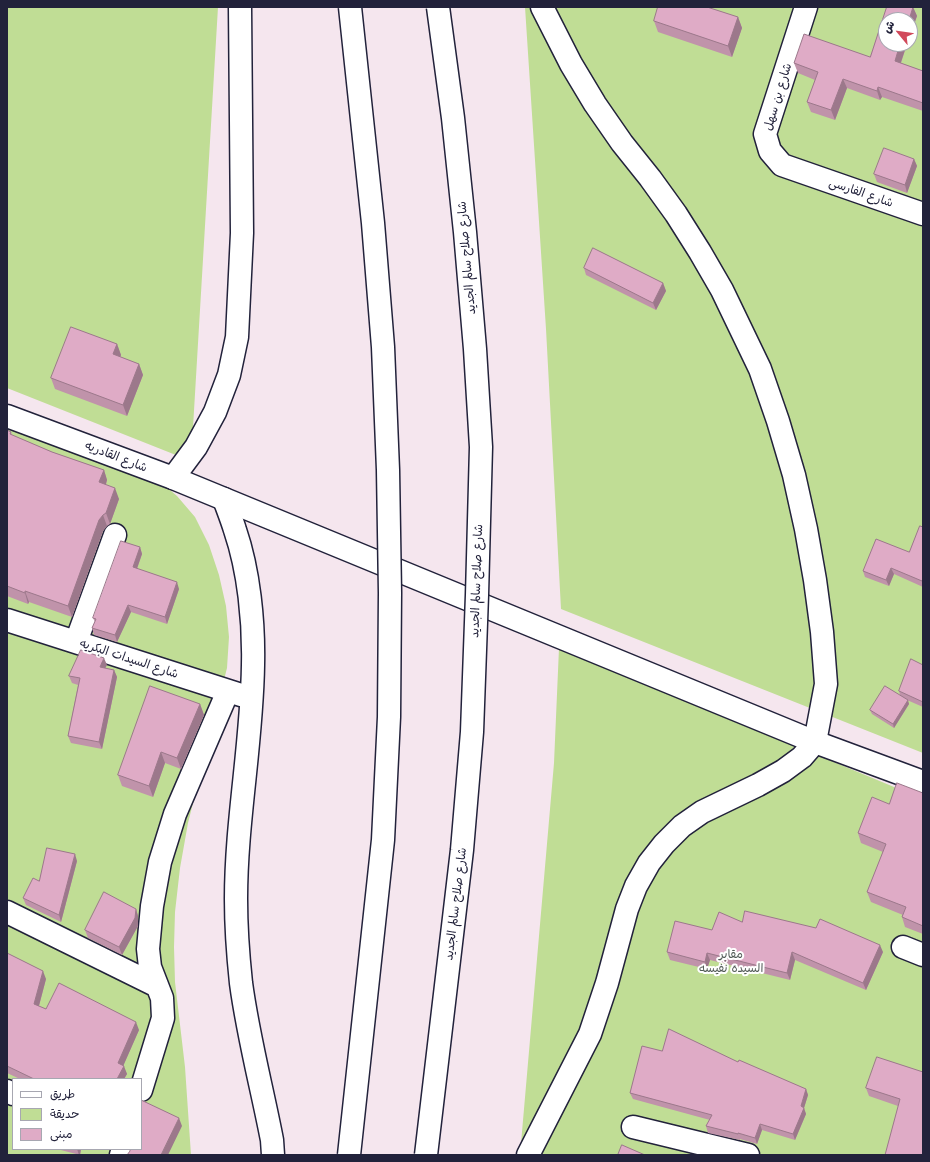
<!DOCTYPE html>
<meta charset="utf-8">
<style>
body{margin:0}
#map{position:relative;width:930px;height:1162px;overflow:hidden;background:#f5e6ee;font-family:"Playpen Sans","Playpen Sans Arabic",sans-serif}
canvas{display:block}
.frame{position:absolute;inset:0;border:8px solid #22223b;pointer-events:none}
.legend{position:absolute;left:12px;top:1078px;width:130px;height:72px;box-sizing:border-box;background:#fff;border:1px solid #a7a7b1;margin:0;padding:5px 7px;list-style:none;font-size:12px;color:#22223b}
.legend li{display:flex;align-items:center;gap:8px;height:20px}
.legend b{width:20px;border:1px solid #a7a7b1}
.north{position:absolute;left:878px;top:12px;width:40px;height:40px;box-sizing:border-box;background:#fff;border:1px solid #a7a7b1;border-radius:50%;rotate:299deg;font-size:11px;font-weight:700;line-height:16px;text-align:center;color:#22223b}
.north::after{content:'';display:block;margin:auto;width:14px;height:18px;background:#d1495b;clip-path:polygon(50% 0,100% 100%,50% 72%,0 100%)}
</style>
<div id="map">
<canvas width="930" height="1162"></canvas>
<div class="frame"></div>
<ul class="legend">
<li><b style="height:5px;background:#fff"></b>طريق</li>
<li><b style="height:11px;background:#c0dd95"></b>حديقة</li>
<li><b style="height:11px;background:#dfabc6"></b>مبنى</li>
</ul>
<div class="north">ش</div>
</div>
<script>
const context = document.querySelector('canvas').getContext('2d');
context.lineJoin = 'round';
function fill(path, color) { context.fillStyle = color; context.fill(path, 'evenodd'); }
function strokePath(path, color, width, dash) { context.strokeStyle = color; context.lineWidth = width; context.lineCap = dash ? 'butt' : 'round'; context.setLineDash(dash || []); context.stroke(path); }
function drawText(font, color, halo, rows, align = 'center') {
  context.font = font + ' "Playpen Sans","Playpen Sans Arabic",sans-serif'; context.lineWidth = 4; context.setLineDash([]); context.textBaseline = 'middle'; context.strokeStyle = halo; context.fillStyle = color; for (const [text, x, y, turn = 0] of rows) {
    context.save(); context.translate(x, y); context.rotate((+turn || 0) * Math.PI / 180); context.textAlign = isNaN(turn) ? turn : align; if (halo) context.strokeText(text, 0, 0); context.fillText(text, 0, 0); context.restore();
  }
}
fill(new Path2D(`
 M7,7H218L191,461L7,388Z
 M525,7H923V753L561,609L546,329ZM886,20H910V44H886Z
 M7,422L156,478L177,496L195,517L209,545L219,575L226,606L229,637L227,668L188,823L180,868L175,912L174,947L175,982L185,1067L191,1155H7ZM13,1079H141V1149H13Z
 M559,648L923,799V1155H520L554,763Z`), '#c0dd95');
const minor = new Path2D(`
 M806,7L765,134L770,151L782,165L923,214
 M7,416L173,478L815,742L923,782
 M7,620L241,695
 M76,642L115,535
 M7,912L157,986
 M903,947L923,955
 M141,1090L163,1018L162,998L150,967L148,949L152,906L160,862L175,814L228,691
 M7,1091L13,1094
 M633,1127L748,1155
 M121,1155L123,1149`);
const highway = new Path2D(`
 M173,478L196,447L215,412L229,375L237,337L242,233L240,7
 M224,499C228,510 232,520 235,530C249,571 254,622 253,665C252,743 236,821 236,899C236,927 238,955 241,983C248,1036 262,1088 272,1140L273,1155
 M528,1155L590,1034L607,983L627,909L636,886L649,863L664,844L682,826L702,812L758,785L783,771L802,757L815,742L826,684L822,632L815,580L806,529L794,475L778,421L760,369L722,290L700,252L676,214L650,178L622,143L595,104L571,64L542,7`);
strokePath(minor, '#22223b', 25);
strokePath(highway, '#22223b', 25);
strokePath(minor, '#fff', 22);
strokePath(highway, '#fff', 22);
const highwayBridge = new Path2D(`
 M349,1155L383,840L389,717L390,593L388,470L383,347L373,223L350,7
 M426,1155L462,850L472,732L477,595L481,447L475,349L465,232L453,118L438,7`);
strokePath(highwayBridge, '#22223b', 25, []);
strokePath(highwayBridge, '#fff', 22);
fill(new Path2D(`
 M887,7H913L917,16L910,36V20L886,44H907L901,63L923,71V111L882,97L880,100L847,88L835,120L811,112L807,102L815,80L798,73L794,63L870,57Z
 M738,17L742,28L732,57L658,32L654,21Z
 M914,159L917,166L907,193L877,182L874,174Z
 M584,268L663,283L666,291L656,310L586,275Z
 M117,344L121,355L120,357L139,364L143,375L127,416L55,389L51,378Z
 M7,430L11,432L12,435L52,452L104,470L107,480L106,485L119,499L110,524L107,526L103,531L72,617L29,602L28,604L7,596Z
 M923,527V587L894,574L889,586L865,577L863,571L909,552Z
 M140,547L142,554L137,569L179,589L167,624L131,612L117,642L94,635L92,628L95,622L93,618Z
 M107,665L105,668L114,670L117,677L102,749L71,743L68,736L78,685L72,683L69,676Z
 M923,665V707L907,700L909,704L894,728L872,714L870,710L900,695L899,691Z
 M200,704L204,715L181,769L165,763L153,797L122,786L118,775Z
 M923,793V934L905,927L902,917L903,915L871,902L867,892L883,852L861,843L858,833L889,804Z
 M77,861L61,922L26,905L23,898L39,881Z
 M136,909L138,916V926L122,955L88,938L85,930Z
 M742,922L883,952L866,990L795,960L790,980L710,960L707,969L670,960L667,952L712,930Z
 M7,953L46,979L39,1006L46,1009L139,1030L123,1066L127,1074L124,1079H20L7,1073Z
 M738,1062L806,1089L808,1095L804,1108L806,1114L795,1140L762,1130L757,1144L740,1139V1140L708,1133L706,1126L710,1120L633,1099L630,1093Z
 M923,1072L898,1106L869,1096L866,1088Z
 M57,1149H81L80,1155Z`), '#c093aa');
fill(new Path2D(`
 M913,7L917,16L910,36V20H909Z
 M738,17L742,28L732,57L728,46Z
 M900,44H907L898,71L895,61Z
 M843,79L847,88L835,120L831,110Z
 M878,87L882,97L880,100L877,91Z
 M914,159L917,166L907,193L905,185Z
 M663,283L666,291L656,310L653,303Z
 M117,344L121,355L117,365L113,354Z
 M139,364L143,375L127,416L123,405Z
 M104,470L107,480L103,493L99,482Z
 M115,488L119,499L110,524L106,513Z
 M103,515L107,526L103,531L72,617L68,606L99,520Z
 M140,547L142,554L135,574L133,567Z
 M891,568L894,574L889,586L886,580Z
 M177,582L179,589L167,624L165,617Z
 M25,591L29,602L28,604L25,593Z
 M128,605L131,612L117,642L115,635Z
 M104,658L107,665L102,674L100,667Z
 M114,670L117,677L102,749L99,742Z
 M908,700L909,704L894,728L893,724Z
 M200,704L204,715L181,769L177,758Z
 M161,752L165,763L153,797L149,786Z
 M75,854L77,861L61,922L59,915Z
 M136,909L138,916V926L122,955L119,947Z
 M880,945L883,952L866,990L863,983Z
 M792,952L795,960L790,980L787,973Z
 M707,953L710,960L707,969L705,962Z
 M43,971L46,979L37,1013L34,1004Z
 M136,1022L139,1030L121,1071L118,1063Z
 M124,1066L127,1074L124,1079H117Z
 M806,1089L808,1095L804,1108L806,1114L795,1140L793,1134Z
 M179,1118L182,1126L168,1155H161Z
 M760,1124L762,1130L757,1144L755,1138Z
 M77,1149H81L80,1155H79Z`), '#9c788b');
const building = new Path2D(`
 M658,7H707L738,17L728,46L654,21Z
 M887,7H913L909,20H886V44H900L895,61L923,71V103L878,87L877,91L843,79L831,110L807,102L818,72L794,63L804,34L870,57Z
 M884,148L914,159L905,185L874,174Z
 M593,248L663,283L653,303L584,268Z
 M71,327L117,344L113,354L139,364L123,405L51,378Z
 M7,430L11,432L10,434L52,452L104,470L99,482L115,488L106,513L103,515L99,520L68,606L25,591V593L7,586Z
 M920,526L923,527V578L922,581L891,568L886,580L863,571L876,539L909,552Z
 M121,541L140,547L133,567L177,582L165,617L128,605L115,635L92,628L96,619L93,618Z
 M81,650L104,658L100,667L114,670L99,742L68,736L80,678L69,676Z
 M911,659L923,665V702L899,691Z
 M150,686L200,704L177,758L161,752L149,786L118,775Z
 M885,686L908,700L893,724L870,710Z
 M897,783L923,793V926L902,917L906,907L867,892L886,844L858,833L872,797L889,804Z
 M47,848L75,854L59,915L23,898L33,878L39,881Z
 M104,892L136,909L135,918L119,947L85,930Z
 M745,911L816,928L820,919L880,945L863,983L792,952L787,973L707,953L705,962L667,952L675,921L712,930L719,912L742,922Z
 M7,953L43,971L34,1004L46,1009L59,983L136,1022L118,1063L124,1066L117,1079H34L7,1066Z
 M669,1029L738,1062L739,1060L806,1089L801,1106L804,1108L793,1134L760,1124L755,1138L738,1133V1134L706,1126L712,1115L630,1093L642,1046L662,1051Z
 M877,1057L923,1072V1155H885L900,1099L866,1088Z
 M141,1100L179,1118L161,1155H127L130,1151V1149H141Z
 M622,1145L645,1155H618Z`);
fill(building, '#dfabc6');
strokePath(building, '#9c788b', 1);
drawText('12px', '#22223b', '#fff', [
 ["شارع بن سهل",778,97,-73],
 ["شارع الفارسى",861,193,19],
 ["شارع صلاح سالم الجديد",467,258,-95],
 ["شارع القادريه",116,457,21],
 ["شارع صلاح سالم الجديد",477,581,-88],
 ["شارع السيدات البكريه",129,659,18],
 ["شارع صلاح سالم الجديد",456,904,-83]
]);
drawText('12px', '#515a56', '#fff', [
 ["مقابر",731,955],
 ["السيده نفيسه",731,969]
]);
</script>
